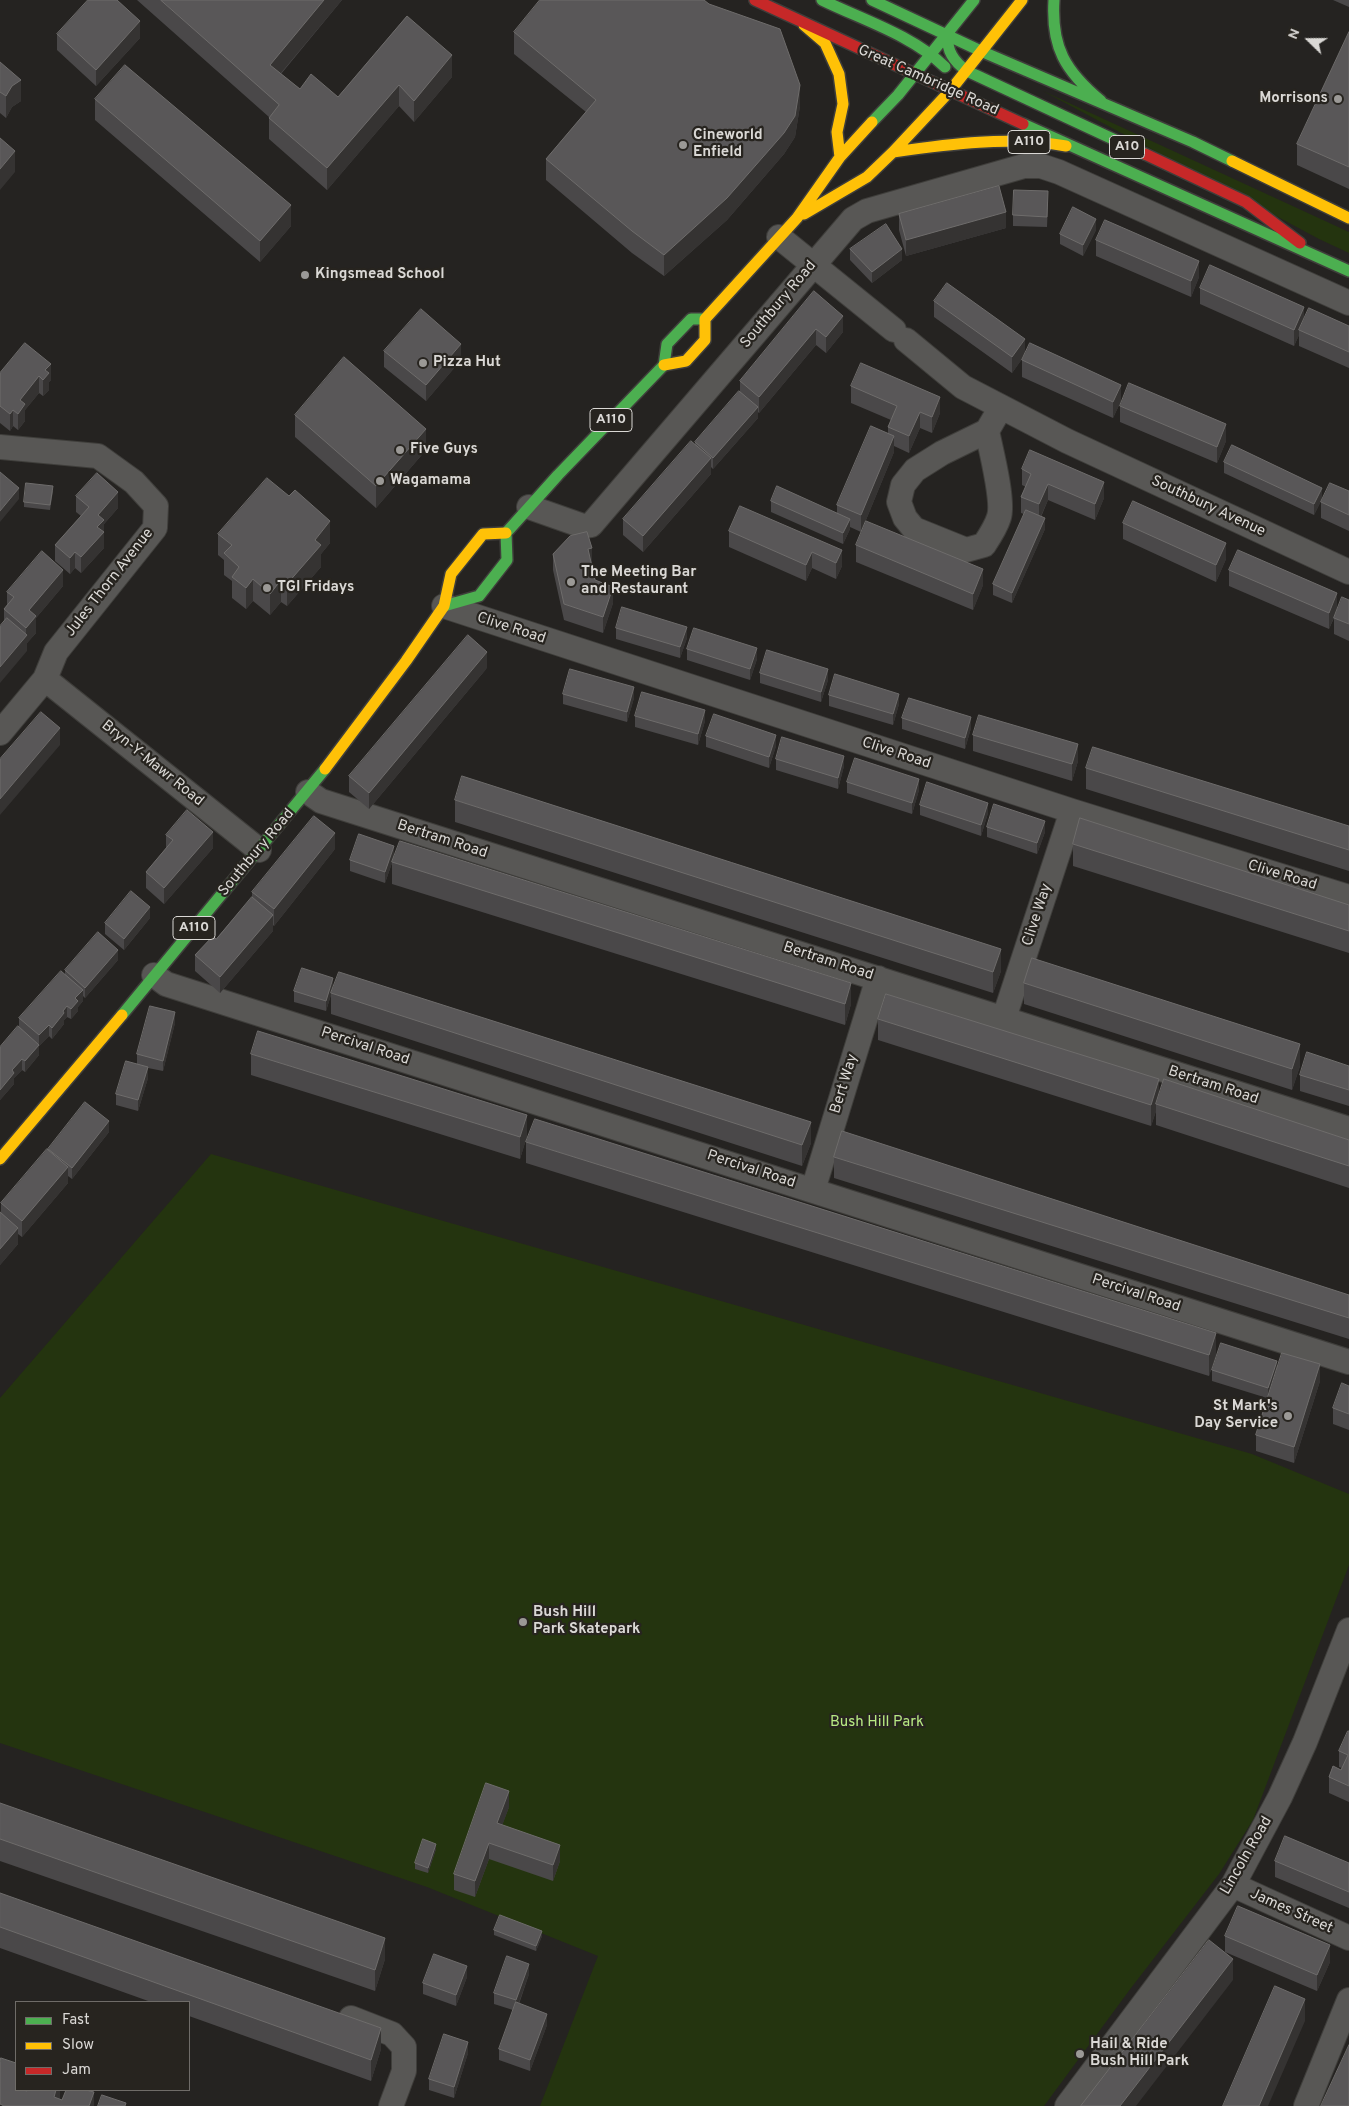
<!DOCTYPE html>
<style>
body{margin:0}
#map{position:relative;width:1349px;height:2106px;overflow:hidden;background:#252321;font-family:Overpass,sans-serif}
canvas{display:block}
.legend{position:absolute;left:15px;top:2001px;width:175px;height:90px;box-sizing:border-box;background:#27241f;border:1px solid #6f6c68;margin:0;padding:6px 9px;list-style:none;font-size:15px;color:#dad8d5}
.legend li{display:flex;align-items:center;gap:10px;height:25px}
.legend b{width:25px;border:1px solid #6f6c68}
.north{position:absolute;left:1284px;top:15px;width:50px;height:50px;-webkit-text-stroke:4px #27241f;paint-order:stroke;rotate:292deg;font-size:14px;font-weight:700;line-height:20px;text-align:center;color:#dad8d5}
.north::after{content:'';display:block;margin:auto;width:18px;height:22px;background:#dad8d5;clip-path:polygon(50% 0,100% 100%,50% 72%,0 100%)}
</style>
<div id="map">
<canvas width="1349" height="2106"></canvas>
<ul class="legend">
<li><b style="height:6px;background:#4caf50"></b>Fast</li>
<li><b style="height:6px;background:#ffc107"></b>Slow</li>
<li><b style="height:6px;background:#c62828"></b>Jam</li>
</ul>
<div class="north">N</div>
</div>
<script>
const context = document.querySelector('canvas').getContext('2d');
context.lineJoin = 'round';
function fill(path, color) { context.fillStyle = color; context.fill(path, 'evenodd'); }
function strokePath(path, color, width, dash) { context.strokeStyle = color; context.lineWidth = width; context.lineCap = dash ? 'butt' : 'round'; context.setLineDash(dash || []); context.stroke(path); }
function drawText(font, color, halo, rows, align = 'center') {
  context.font = font + ' Overpass,sans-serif'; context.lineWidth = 4.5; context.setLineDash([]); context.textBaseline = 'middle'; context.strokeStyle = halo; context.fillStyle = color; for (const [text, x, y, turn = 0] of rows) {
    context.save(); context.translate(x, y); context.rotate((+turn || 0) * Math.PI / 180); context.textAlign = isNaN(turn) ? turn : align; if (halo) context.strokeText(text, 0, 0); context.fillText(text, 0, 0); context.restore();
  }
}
fill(new Path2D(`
 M1043,91L1349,232V253L1319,239Z
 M211,1154L1252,1454L1349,1494V1565L1253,1820L1219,1874L1131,1988L1044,2106H540L598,1956L427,1887L0,1743V1398Z`), '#24340f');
const street = new Path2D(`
 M779,237L894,330
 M906,340L963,387L1067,441L1349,572
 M987,431C991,450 1004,501 999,517C996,527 990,536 984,545L966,550L914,529L905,518L899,502L903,485L915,470L942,453L987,431L1001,407
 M0,447L98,456L134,482L156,506L155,528L56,652L45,679L0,733
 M529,507L583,526L591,525L853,219L867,211L1024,166H1041L1059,172L1349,303
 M444,606L1072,811L1349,897
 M45,679L259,850
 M308,792L321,801L1349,1129
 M154,975L166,984L1349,1362
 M1004,1018L1072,811
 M813,1190L878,978
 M1233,1885L1349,1938
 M351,2018L392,2034L404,2047V2071L391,2106
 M1067,2106L1233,1885L1280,1797L1305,1742L1349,1630
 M1306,2106L1349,2000`);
const fast = new Path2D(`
 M822,0C863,20 912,35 945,67
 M872,0L983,52L1193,142L1232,161
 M1054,0C1051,47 1065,71 1101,101
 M947,34C947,51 953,61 967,71L1145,154
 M872,122L898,95L974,0
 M1023,124L1349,271
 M444,606L479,596L507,560L506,533L558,475L664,365L667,344L691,319H705
 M122,1015L325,769`);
const slow = new Path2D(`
 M804,25L825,43L839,74L843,104L837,132L840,157
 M893,152C950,144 1008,136 1066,146
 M1232,161L1349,218
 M804,214L867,177L893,152L950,91L1022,0
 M664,365L686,361L705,340V319L797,218L840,157L872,122
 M325,769L406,661L444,606L451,574L483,534L506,533
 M0,1159L122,1015`);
const jam = new Path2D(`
 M755,0L1023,124
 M1145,154L1246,202L1300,243`);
strokePath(street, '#3f3e3b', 26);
strokePath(fast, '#3f3e3b', 14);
strokePath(slow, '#3f3e3b', 14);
strokePath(jam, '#3f3e3b', 14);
strokePath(street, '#585755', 24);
strokePath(fast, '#4caf50', 11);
strokePath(slow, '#ffc107', 11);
strokePath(jam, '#c62828', 11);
fill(new Path2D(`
 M137,0H342L281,74L300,89L338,97L407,16L452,77L414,122L399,106L327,190L269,139V117Z
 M1333,0H1349V7Z
 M514,32L800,106L795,137L784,154L727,220L664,276L632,253L546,180V159L586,112L514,54Z
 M1349,32V189L1297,165V144Z
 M57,34L140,38L96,86L57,50Z
 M0,62L21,101L12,107L6,118L0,113Z
 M95,99L291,226L260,262L95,120Z
 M1048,202L1047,227L1013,226V215Z
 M899,214L1006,228L906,256L899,230Z
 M1096,230L1083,256L1060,244V234Z
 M1096,240L1199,277L1191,297L1096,256Z
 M850,249L902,260L872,283L850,260Z
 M1200,288L1304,319L1349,326V368L1299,346V335L1294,346L1200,304Z
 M814,291L843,332L826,353L816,345L759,413L758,412V418L713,469L711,467V474L643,552L623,535V519L695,444V442L740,391V381Z
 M934,301L1025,354L1121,401L1113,418L1022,377V360L1024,356L1012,373L934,317Z
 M25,343L51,380L49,382V390L43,396L39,393L25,410V421L18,430L13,426L10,431L0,423V373Z
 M384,351L461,360L426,401L384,367Z
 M851,386L940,413L932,433L920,428L909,453L894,446V452L861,532L850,527V529L843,544L771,512V501L837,513V505L888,433V427L891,420L851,403Z
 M1120,406L1226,441L1217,463L1120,422Z
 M295,415L426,450L376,508L295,437Z
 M1224,462L1322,499L1314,515L1224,473Z
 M1022,469L1104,498L1095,520L1048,500L1041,517L1045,529L1012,603L993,595V584L1024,514L1021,513V497L1026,487L1022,485Z
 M53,491L50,510L24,507V502Z
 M1349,491V531L1321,518V502Z
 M76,496L118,508L104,524V548L81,573L75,568L70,574L55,561V545L81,516L76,512Z
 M740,506L842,566L836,579L812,568L806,581L729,547V531Z
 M1123,523L1226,559L1216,582L1123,539Z
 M218,534L330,543L321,554V567L287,606L281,602L270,615L253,601L246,609L232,598V581L224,575V560L218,555Z
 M856,545L983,585L973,610L856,562Z
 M553,554L592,564L595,580L613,603L603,633L564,620L553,570Z
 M1229,570L1337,609L1349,600V641L1334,634V618L1329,629L1229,586Z
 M63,586L36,618V633L27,643V651L4,622V609L7,605V592Z
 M616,628L687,638L680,658L616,639Z
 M687,649L757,659L750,680L687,660Z
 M487,668L369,809L349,792V776Z
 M760,673L828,680L821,702L760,683Z
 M563,694L634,698L627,722L563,704Z
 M829,695L899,704L893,725L829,706Z
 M635,716L705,721L698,745L635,727Z
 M902,718L971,728L965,749L902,729Z
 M973,735L1078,761L1072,781L973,751Z
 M706,736L776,746L769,768L706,747Z
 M776,759L844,766L838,789L776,770Z
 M1086,768L1349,826V871L1086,789Z
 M847,782L919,790L912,814L847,793Z
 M455,800L1001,971L993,993L455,822Z
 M920,805L988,813L981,836L920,815Z
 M987,827L1045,832L1037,854L987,837Z
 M166,835L213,848L164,904L146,888V872L166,848Z
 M1073,844L1349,905V953L1073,866Z
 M335,849L274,926L273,925V931L220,993L195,971V955L216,939L252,897V892Z
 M394,857L851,1004L845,1025L392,884V863L385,883L350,871V860Z
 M150,918L124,950L105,934V923Z
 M118,960L85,998L83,996V1001L78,1007V1011L71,1019L67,1017L64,1020V1024L52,1039L49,1036L39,1046V1055L25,1072L22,1070L14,1078V1084L0,1100V1047L19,1028V1018L65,974V970Z
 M1024,983L1300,1066L1292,1090L1024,1004Z
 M333,988L811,1143L802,1166L331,1014V995L326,1011L294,1002V991Z
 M878,1019L1159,1094L1349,1140V1188L1156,1125V1111L1151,1126L878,1040Z
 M175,1023L163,1071L148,1068V1078L138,1111L116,1105V1094L137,1064V1054Z
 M251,1054L527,1136L520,1159L251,1075Z
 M1349,1066V1106L1300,1091V1075Z
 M109,1132L72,1179L68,1176V1183L22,1237L18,1234V1244L0,1265L1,1203L48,1150Z
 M526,1142L1216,1354L1209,1376L526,1163Z
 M834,1157L1349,1295V1339L834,1178Z
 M1277,1366L1320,1381L1294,1463L1256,1451V1435L1267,1398L1212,1381V1370Z
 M1349,1386V1430L1333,1424V1408Z
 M1349,1731V1802L1329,1793V1777L1341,1770L1342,1768L1339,1767V1751Z
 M0,1803L385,1959L375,1991L0,1861Z
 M509,1807L502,1825L560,1861L553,1881L489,1859L475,1897L454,1890V1874Z
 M436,1849L428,1873L415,1869V1863Z
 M1275,1861L1349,1863V1908L1275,1877Z
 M0,1893L381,2049L371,2081L189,2016V2002H151L0,1948Z
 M494,1930L542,1936L536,1951L494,1935Z
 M1225,1936L1330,1962L1317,1991L1225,1952Z
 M529,1974L519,2004L547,2025L530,2071L499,2060V2049L513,2010L494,2004V1993Z
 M467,1977L456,2006L423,1994V1983Z
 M468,2053L454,2098L429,2090V2079Z`), '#4a4849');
fill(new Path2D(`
 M324,0H342L270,86V65Z
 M140,21V38L96,86V70Z
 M452,55V77L414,122V101Z
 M21,80V101L12,107L6,118V96L12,86Z
 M399,85V106L327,190V168Z
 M800,85V106L795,137L784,154L727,220L664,276V255Z
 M15,151V172L0,190V169Z
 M291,205V226L260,262V241Z
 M1006,212V228L906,256V240Z
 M1096,219V230L1083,256V245Z
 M902,249V260L872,283V272Z
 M1199,261V277L1191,297V281Z
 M1304,307V323L1299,330V335L1294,346V330Z
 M843,316V332L826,353V337Z
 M816,329V345L759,413V397Z
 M1025,339V355L1012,373V357Z
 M461,344V360L426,401V385Z
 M51,364V380L49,382V390L43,396V380L45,370Z
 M39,376V393L25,410V421L18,430V414L20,400Z
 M1121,385V401L1113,418V402Z
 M940,397V413L932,433V417Z
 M758,407V418L713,469V458Z
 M13,410V426L10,431V414Z
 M920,412V428L909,453V436Z
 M1226,424V441L1217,463V447Z
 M426,429V450L376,508V486Z
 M894,436V452L861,532V515Z
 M711,458V474L643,552V536Z
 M1104,482V498L1095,520V504Z
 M1048,484V500L1039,520V504Z
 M19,488V499L0,522V511Z
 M1322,488V499L1314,515V504Z
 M118,492V508L104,524V548L81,573V557L98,515Z
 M1045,518V529L1012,603V593Z
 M850,519V529L843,544V533Z
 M330,521V543L321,554V567L287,606V584L315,540Z
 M1226,543V559L1216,582V565Z
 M592,548V564L588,565V549Z
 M842,550V566L836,579V563Z
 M75,552V568L70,574V558Z
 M812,552V568L806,581V565Z
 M983,569V585L973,610V594Z
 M63,570V586L36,618V633L27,643V651L0,683V667L26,636V628L29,610Z
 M253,579V601L246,609V588Z
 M281,580V602L270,615V594Z
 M613,587V603L603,633V617Z
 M1337,593V610L1329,629V613Z
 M687,627V638L680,658V647Z
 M757,648V659L750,680V669Z
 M487,652V668L369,809V793Z
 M828,669V680L821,702V692Z
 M634,687V698L627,722V712Z
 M899,694V704L893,725V714Z
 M705,710V721L698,745V734Z
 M971,717V728L965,749V738Z
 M60,728V745L0,815V799Z
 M776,735V746L769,768V757Z
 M1078,744V761L1072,781V764Z
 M844,756V766L838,789V778Z
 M919,779V790L912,814V803Z
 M988,803V813L981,836V825Z
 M1045,821V832L1037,854V843Z
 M213,832V848L164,904V888Z
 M335,833V849L274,926V909Z
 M394,846V857L385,883V872Z
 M150,907V918L124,950V939Z
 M273,915V931L220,993V977Z
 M1001,949V971L993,993V972Z
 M118,950V960L85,998V988Z
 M333,978V988L326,1011V1001Z
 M851,983V1004L845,1025V1004Z
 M83,990V1001L78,1007V1011L71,1019V1009L75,998Z
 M67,1006V1017L64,1020V1024L52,1039V1028L63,1011Z
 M175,1012V1023L163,1071V1061Z
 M49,1025V1036L39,1046V1035Z
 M1300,1044V1066L1292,1090V1069Z
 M39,1045V1055L25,1072V1061Z
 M22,1059V1070L14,1078V1084L0,1100V1090L12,1070Z
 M148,1067V1078L138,1111V1100Z
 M1159,1079V1100L1156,1104V1111L1151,1126V1105Z
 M527,1115V1136L520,1159V1137Z
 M109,1121V1132L72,1179V1168Z
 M811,1122V1143L802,1166V1145Z
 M68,1167V1183L22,1237V1221Z
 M18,1228V1244L0,1265V1249Z
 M1216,1333V1354L1209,1376V1355Z
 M1277,1361V1372L1268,1399V1388Z
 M1320,1364V1381L1294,1463V1447Z
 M509,1791V1807L497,1840V1823Z
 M489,1843V1859L475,1897V1881Z
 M436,1844V1849L428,1873V1868Z
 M560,1845V1861L553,1881V1865Z
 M542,1931V1936L536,1951V1946Z
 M385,1938V1959L375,1991V1970Z
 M1330,1945V1962L1317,1991V1975Z
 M1233,1959V1980L1136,2106H1120Z
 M529,1964V1974L516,2011V2000Z
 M467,1966V1977L456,2006V1995Z
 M1305,1999V2021L1268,2106H1259Z
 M547,2014V2025L530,2071V2060Z
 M381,2028V2049L371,2081V2060Z
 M468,2042V2053L454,2098V2087Z
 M56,2090H60V2101L54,2097Z
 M94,2092V2106H89Z`), '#353332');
const building = new Path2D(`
 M88,0H117L140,21L96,70L57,34Z
 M161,0H324L270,65L300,89L311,74L338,97L407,16L452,55L414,101L399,85L327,168L269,118L279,105Z
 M540,0H704L709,4L780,29L800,85L795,116L784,133L727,198L664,255L632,231L546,159L596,100L514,32Z
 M1349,32V167L1297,144Z
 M0,62L21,80L12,86L6,96L0,92Z
 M125,65L291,205L260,241L95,99Z
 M0,138L15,151L0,169Z
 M999,186L1006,212L906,240L899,214Z
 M1014,190L1048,191L1047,217L1013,215Z
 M1073,207L1096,219L1083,245L1060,234Z
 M1105,220L1199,261L1191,281L1096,240Z
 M886,224L902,249L872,272L850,249Z
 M1210,265L1304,307L1294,330L1200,288Z
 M947,283L1025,339L1012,357L934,301Z
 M814,291L843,316L826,337L816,329L759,397L740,381Z
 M1309,308L1349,326V352L1299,330Z
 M421,309L461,344L426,385L384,351Z
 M25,343L51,364L45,370L49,373L43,380L39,376L20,400L25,404L18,414L13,410L10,414L0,406V373Z
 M1030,343L1121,385L1113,402L1022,360Z
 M344,357L426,429L376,486L295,415Z
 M861,363L940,397L932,417L920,412L909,436L888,427L897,406L851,386Z
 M1129,383L1226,424L1217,447L1120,406Z
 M739,391L758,407L713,458L695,442Z
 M871,426L894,436L861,515L837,505Z
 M691,441L711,458L643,536L623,519Z
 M1232,445L1322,488L1314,504L1224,462Z
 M1030,450L1104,482L1095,504L1048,484L1039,504L1021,497L1031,474L1022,469Z
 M0,472L19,488L0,511Z
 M97,473L118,492L98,515L104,520L97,527L104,532L81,557L75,552L70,558L55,545L89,507L76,496Z
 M267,478L289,496L295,490L330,521L315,540L321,545L287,584L281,580L270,594L253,579L246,588L232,577L239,567L224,553L232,545L218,534Z
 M26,483L53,486L50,505L24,502Z
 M1330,483L1349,491V515L1321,502Z
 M777,486L850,519L843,533L771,501Z
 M1133,501L1226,543L1216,565L1123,523Z
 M740,506L842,550L836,563L812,552L806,565L729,531Z
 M1026,510L1045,518L1012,593L993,584Z
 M866,521L983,569L973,594L856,545Z
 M587,532L592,548L588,549L595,580L613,587L603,617L564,604L553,554L570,536Z
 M1238,550L1337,593L1329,613L1229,570Z
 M42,551L63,570L29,610L36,616L26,628L4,609L14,597L7,592Z
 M1342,597L1349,600V624L1334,618Z
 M622,607L687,627L680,647L616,628Z
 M7,618L27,635L0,667V626Z
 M694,628L757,648L750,669L687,649Z
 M468,635L487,652L369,793L349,776Z
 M767,650L828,669L821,692L760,673Z
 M570,669L634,687L627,712L563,694Z
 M835,674L899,694L893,714L829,695Z
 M642,692L705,710L698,734L635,716Z
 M909,698L971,717L965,738L902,718Z
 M41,712L60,728L0,799V759Z
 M714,714L776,735L769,757L706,736Z
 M979,715L1078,744L1072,764L973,735Z
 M782,737L844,756L838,778L776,759Z
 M1093,747L1349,826V850L1086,768Z
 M855,758L919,779L912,803L847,782Z
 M462,776L1001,949L993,972L455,800Z
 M927,782L988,803L981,825L920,805Z
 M994,804L1045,821L1037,843L987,827Z
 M187,810L213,832L164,888L146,872L173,840L166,835Z
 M314,816L335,833L274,909L252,892Z
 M1080,818L1349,905V931L1073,844Z
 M359,834L394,846L385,872L350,860Z
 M400,841L851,983L845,1004L392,862Z
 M131,891L150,907L124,939L105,923Z
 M252,897L273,915L220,977L195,955L213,936L216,939Z
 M98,932L118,950L85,988L65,970Z
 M1032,958L1300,1044L1292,1069L1024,983Z
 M302,968L333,978L326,1001L294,991Z
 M61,971L83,990L75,998L78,1001L71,1009L67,1006L63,1011L64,1013L52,1028L49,1025L39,1035L19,1018Z
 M339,972L811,1122L802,1145L331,993Z
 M886,994L1159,1079L1151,1105L878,1019Z
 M150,1006L175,1012L163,1061L137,1054Z
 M18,1026L39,1045L25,1061L22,1059L12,1070L14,1073L0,1090V1047Z
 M258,1031L527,1115L520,1137L251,1054Z
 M1307,1052L1349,1066V1090L1300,1075Z
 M126,1061L148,1067L138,1100L116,1094Z
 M1164,1079L1349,1140V1166L1156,1104Z
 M85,1102L109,1121L72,1168L48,1149Z
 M535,1119L1216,1333L1209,1355L526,1142Z
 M842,1131L1349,1295V1318L834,1157Z
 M47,1149L68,1167L22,1221L1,1203Z
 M0,1212L18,1228L0,1249Z
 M1221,1343L1277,1361L1268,1388L1212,1370Z
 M1282,1353L1320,1364L1294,1447L1256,1435Z
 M1342,1383L1349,1386V1414L1333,1408Z
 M1348,1731H1349V1786L1329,1777L1333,1766L1341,1770L1348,1755L1339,1751Z
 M486,1783L509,1791L497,1823L560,1845L553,1865L489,1843L475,1881L454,1874Z
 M0,1803L385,1938L375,1970L0,1839Z
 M1285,1836L1349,1863V1892L1275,1861Z
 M423,1839L436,1844L428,1868L415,1863Z
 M0,1893L381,2028L371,2060L0,1927Z
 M1238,1906L1330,1945L1317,1975L1225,1936Z
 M500,1915L542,1931L536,1946L494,1930Z
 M1209,1940L1233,1959L1120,2106H1081Z
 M434,1954L467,1966L456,1995L423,1983Z
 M507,1956L529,1964L516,2000L494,1993Z
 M1275,1986L1305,1999L1259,2106H1223Z
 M516,2002L547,2014L530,2060L499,2049Z
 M444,2034L468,2042L454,2087L429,2079Z
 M1349,2045V2106H1321Z
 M1,2058L16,2063V2090H23L27,2091V2090H56L54,2097L62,2100L66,2090H86L94,2092L89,2106H4L0,2104V2062Z
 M102,2095L126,2103L125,2106H98Z`);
fill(building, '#595758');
strokePath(building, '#6e6c6b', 1);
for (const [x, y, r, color] of [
 [1338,99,5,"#9b9996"],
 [683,145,5,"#9b9996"],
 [305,275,5,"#9b9996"],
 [423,363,5,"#9b9996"],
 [400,450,5,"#9b9996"],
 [380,481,5,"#9b9996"],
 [571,582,5,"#9b9996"],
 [267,588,5,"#9b9996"],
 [1288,1416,5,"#9b9996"],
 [523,1622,5,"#9b9996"],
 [1080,2054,5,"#9b9996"]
]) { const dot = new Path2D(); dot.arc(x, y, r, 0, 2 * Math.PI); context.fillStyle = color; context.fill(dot); strokePath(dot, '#27241f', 2); }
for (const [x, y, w] of [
 [1029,142,42],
 [1127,147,35],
 [611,420,42],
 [194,928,42]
]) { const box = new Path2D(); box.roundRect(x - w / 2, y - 11.5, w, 23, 4); context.fillStyle = '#27241f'; context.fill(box); strokePath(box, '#dad8d5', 1); }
drawText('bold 14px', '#dad8d5', null, [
 ["A110",1029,142],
 ["A10",1127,147],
 ["A110",611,420],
 ["A110",194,928]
]);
drawText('15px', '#dad8d5', '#27241f', [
 ["Great Cambridge Road",928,81,24],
 ["Southbury Road",779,305,-50],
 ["Southbury Avenue",1208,507,25],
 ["Jules Thorn Avenue",110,583,-52],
 ["Clive Road",511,629,18],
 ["Clive Road",896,754,18],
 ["Bryn-Y-Mawr Road",152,764,39],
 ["Bertram Road",442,840,18],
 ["Southbury Road",257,853,-50],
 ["Clive Road",1282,876,17],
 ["Clive Way",1038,915,-72],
 ["Bertram Road",828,962,18],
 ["Percival Road",365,1047,18],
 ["Bert Way",845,1084,-73],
 ["Bertram Road",1213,1086,18],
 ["Percival Road",751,1170,18],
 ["Percival Road",1136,1294,18],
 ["Lincoln Road",1247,1856,-60],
 ["James Street",1291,1912,24]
]);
drawText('bold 15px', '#dad8d5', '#27241f', [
 ["Morrisons",1328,99,"right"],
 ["Cineworld",693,136],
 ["Enfield",693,153],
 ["Kingsmead School",315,275],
 ["Pizza Hut",433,363],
 ["Five Guys",410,450],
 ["Wagamama",390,481],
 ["The Meeting Bar",581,573],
 ["and Restaurant",581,590],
 ["TGI Fridays",277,588],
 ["St Mark's",1278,1407,"right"],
 ["Day Service",1278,1424,"right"],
 ["Bush Hill",533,1613],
 ["Park Skatepark",533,1630],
 ["Hail & Ride",1090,2045],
 ["Bush Hill Park",1090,2062]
], 'left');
drawText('15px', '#b7e983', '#27241f', [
 ["Bush Hill Park",877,1723]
]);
</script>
